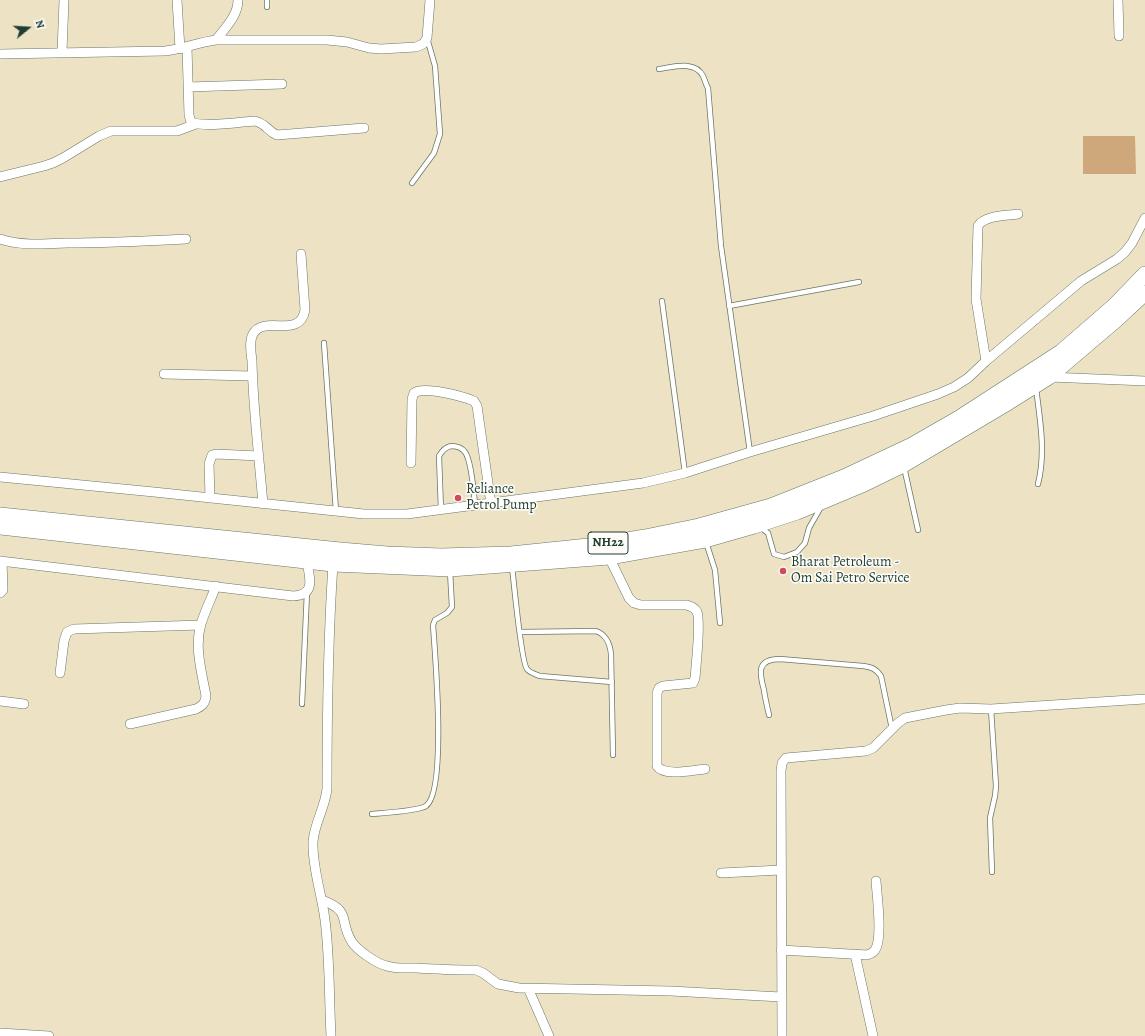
<!DOCTYPE html>
<style>
body{margin:0}
#map{position:relative;width:1145px;height:1036px;overflow:hidden;background:#ede3c4;font-family:Alegreya,serif}
canvas{display:block}
.north{position:absolute;left:8px;top:8px;width:40px;height:40px;-webkit-text-stroke:3px #fdfcf7;paint-order:stroke;rotate:72deg;font-size:11px;font-weight:700;line-height:16px;text-align:center;color:#1f3d34}
.north::after{content:'';display:block;margin:auto;width:14px;height:18px;background:#1f3d34;clip-path:polygon(50% 0,100% 100%,50% 72%,0 100%)}
</style>
<div id="map">
<canvas width="1145" height="1036"></canvas>
<div class="north">N</div>
</div>
<script>
const context = document.querySelector('canvas').getContext('2d');
context.lineJoin = 'round';
function fill(path, color) { context.fillStyle = color; context.fill(path, 'evenodd'); }
function strokePath(path, color, width, dash) { context.strokeStyle = color; context.lineWidth = width; context.lineCap = dash ? 'butt' : 'round'; context.setLineDash(dash || []); context.stroke(path); }
function drawText(font, color, halo, rows, align = 'center') {
  context.font = font + ' Alegreya,serif'; context.lineWidth = 3; context.setLineDash([]); context.textBaseline = 'middle'; context.strokeStyle = halo; context.fillStyle = color; for (const [text, x, y, turn = 0] of rows) {
    context.save(); context.translate(x, y); context.rotate((+turn || 0) * Math.PI / 180); context.textAlign = isNaN(turn) ? turn : align; if (halo) context.strokeText(text, 0, 0); context.fillText(text, 0, 0); context.restore();
  }
}
fill(new Path2D(`
 M1083,136H1135L1136,174H1083Z`), '#cea77a');
const service = new Path2D(`
 M267,0V7
 M659,69C673,67 695,60 703,76C705,80 706,85 708,88L721,246L750,452
 M412,183L434,153L440,134L435,66L427,38
 M662,301L685,473
 M729,306L859,282
 M324,343L336,511
 M1036,388C1040,420 1046,452 1038,484
 M904,467L918,530
 M441,510L439,456C442,451 445,447 451,446C456,446 462,448 465,452C471,460 474,493 475,505
 M760,527L768,533L774,554L784,557L797,552L805,543L809,528L821,507
 M706,542L715,570L720,623
 M512,567C514,582 521,662 527,669C530,673 535,674 540,676L612,682
 M520,632L596,631C607,635 610,644 611,654L613,755
 M302,704L307,592
 M991,709L996,786L995,796L990,818L992,872
 M769,715C767,706 765,698 764,690C759,672 757,659 780,659L863,666C872,667 876,669 881,676L892,729
 M372,814C383,813 418,811 426,806C447,791 435,653 433,625L435,620L447,613L452,607L450,571`);
const minor = new Path2D(`
 M177,0L180,49
 M1118,0L1119,36
 M216,40C225,28 238,16 238,0
 M187,47L189,115L191,122C205,128 239,122 255,121C267,124 267,131 277,135L364,128
 M62,52L64,0
 M0,54L165,51C183,49 199,42 216,40H327L347,42L369,48L381,49L416,47L423,44L427,38L430,0
 M188,87L282,84
 M0,177L44,166L53,163L63,158L99,136L111,131H177L196,124
 M0,239C21,246 45,244 67,243C107,243 147,241 186,239
 M986,361L976,299L978,226C985,215 1006,216 1018,214
 M164,374L252,376
 M1049,377L1145,381
 M411,463L412,399L414,393C424,386 462,396 474,401L477,406L491,504
 M0,477L154,492L364,514H407L643,483L685,473L750,452L873,416L938,394L954,387L968,378L986,361L1081,281L1117,259L1125,252L1132,243L1145,218
 M210,498L209,464L212,455L216,454L259,456
 M263,504C259,456 253,408 252,361C251,353 249,341 253,334C264,314 300,340 305,310L301,254
 M609,557L629,598L634,603L641,605H687C691,607 695,607 697,612C701,621 696,666 695,678L693,683L663,686L659,688L657,693V766C664,777 693,770 705,769
 M0,561L293,596C317,595 309,577 307,561
 M0,593L3,590L2,561
 M60,673L64,641L67,632L74,629L201,625
 M0,701L24,704
 M130,724L196,709C202,706 205,704 206,696C202,673 194,647 201,624C205,611 211,599 216,586
 M721,873L781,870
 M322,900C353,912 338,920 352,942C357,950 377,964 387,966C396,969 407,968 417,968C437,969 456,970 476,970L483,973L498,984L519,988L671,991L781,997
 M781,950L867,955C870,954 873,953 875,950C883,939 877,896 876,881
 M855,954L873,1036
 M528,988L549,1036
 M0,1033L49,1036
 M331,1036C329,998 330,959 325,920C322,895 312,867 313,842C314,824 325,808 327,789C327,714 328,639 333,564
 M782,1036L781,771L782,763L786,758L866,751L873,748L898,723L905,718L946,710L960,708L991,709L1145,699`);
const trunk = new Path2D(`
 M0,515L340,550L387,554L441,556L511,554L598,545L645,537L699,526L771,506L844,477L912,445L959,418L1061,352L1114,306L1145,274
 M0,527L333,564L450,569L609,557L705,540L754,526L797,512L864,484L903,465L1009,402L1049,377L1116,320L1145,293`);
strokePath(service, '#677766', 6);
strokePath(minor, '#677766', 10);
strokePath(trunk, '#677766', 16);
strokePath(service, '#fff', 4.5);
strokePath(minor, '#fff', 9);
strokePath(trunk, '#fff', 15);
for (const [x, y, r, color] of [
 [458,498,4,"#d1495b"],
 [783,571,4,"#d1495b"]
]) { const dot = new Path2D(); dot.arc(x, y, r, 0, 2 * Math.PI); context.fillStyle = color; context.fill(dot); strokePath(dot, '#fdfcf7', 1.5); }
for (const [x, y, w] of [
 [608,543,40]
]) { const box = new Path2D(); box.roundRect(x - w / 2, y - 11, w, 22, 3); context.fillStyle = '#fdfcf7'; context.fill(box); strokePath(box, '#1f3d34', 1); }
drawText('bold 13px', '#1f3d34', null, [
 ["NH22",608,543]
]);
drawText('14px', '#1f3d34', '#fdfcf7', [
 ["Reliance",466,490],
 ["Petrol Pump",466,506],
 ["Bharat Petroleum -",791,563],
 ["Om Sai Petro Service",791,579]
], 'left');
</script>
